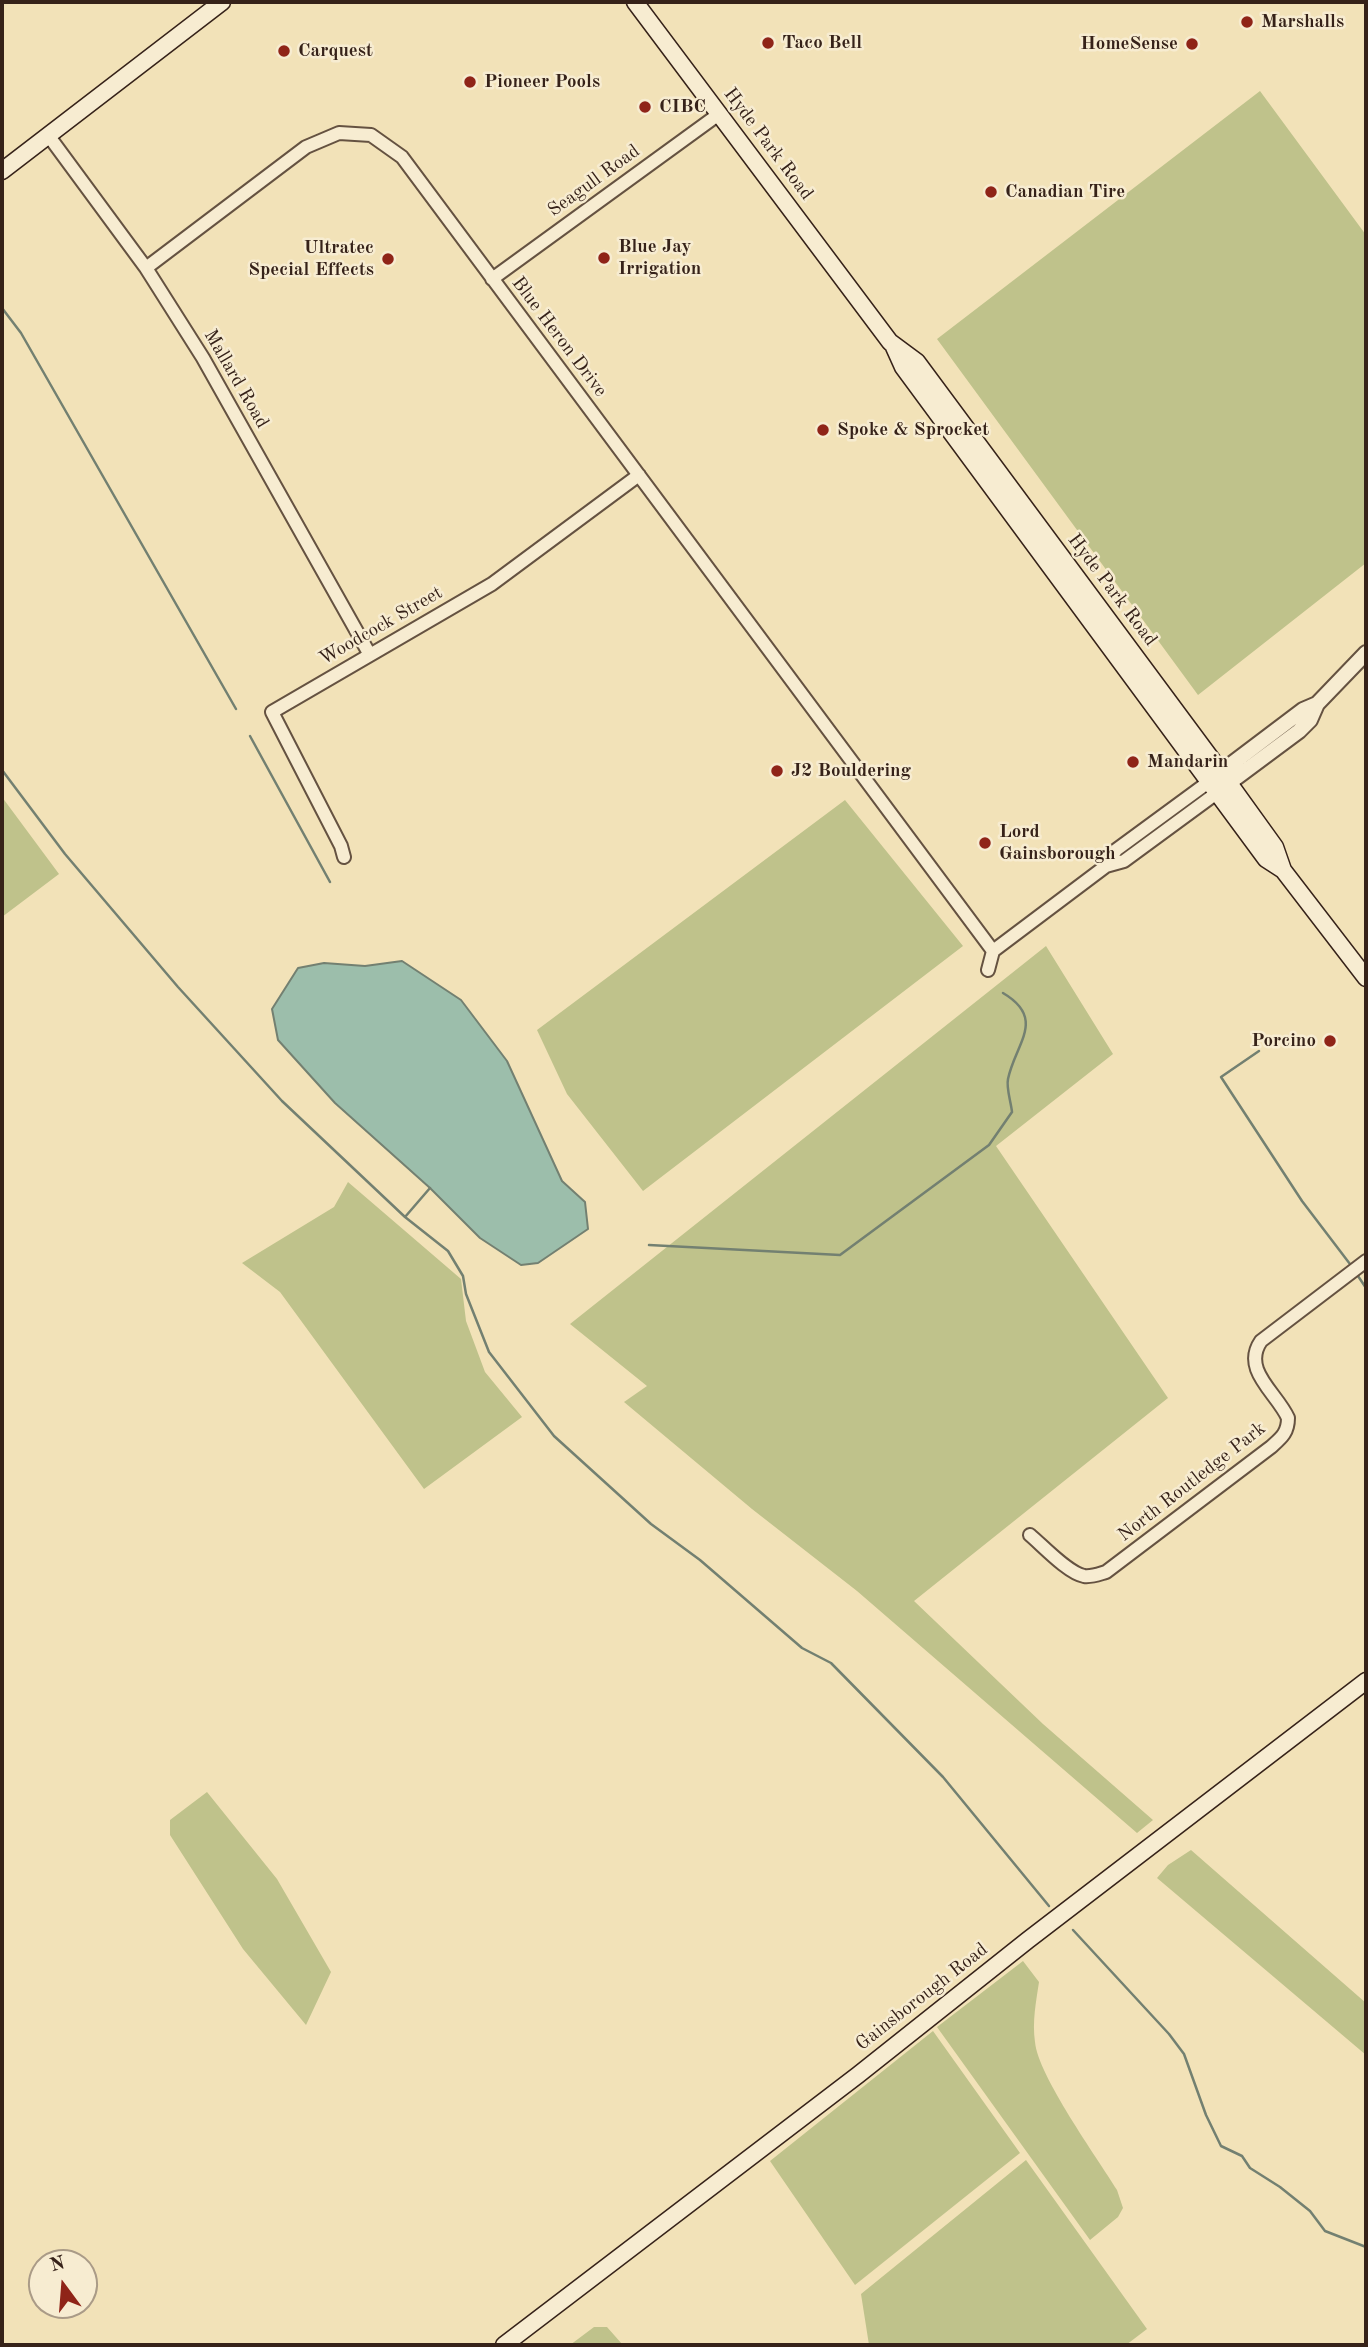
<!DOCTYPE html>
<style>
body{margin:0}
#map{position:relative;width:1368px;height:2347px;overflow:hidden;background:#f2e2b8;font-family:"Old Standard TT",serif}
canvas{display:block}
.frame{position:absolute;inset:0;border:4px solid #362219;pointer-events:none}
.north{position:absolute;left:28px;top:2249px;width:70px;height:70px;box-sizing:border-box;background:#f7ecd1;border:2px solid #aa9b87;border-radius:50%;rotate:344deg;font-size:19px;font-weight:700;line-height:28px;text-align:center;color:#362219}
.north::after{content:'';display:block;margin:auto;width:24px;height:32px;background:#8f2418;clip-path:polygon(50% 0,100% 100%,50% 72%,0 100%)}
</style>
<div id="map">
<canvas width="1368" height="2347"></canvas>
<div class="frame"></div>
<div class="north">N</div>
</div>
<script>
const context = document.querySelector('canvas').getContext('2d');
context.lineJoin = 'round';
function fill(path, color) { context.fillStyle = color; context.fill(path, 'evenodd'); }
function strokePath(path, color, width, dash) { context.strokeStyle = color; context.lineWidth = width; context.lineCap = dash ? 'butt' : 'round'; context.setLineDash(dash || []); context.stroke(path); }
function drawText(font, color, halo, rows, align = 'center') {
  context.font = font + ' "Old Standard TT",serif'; context.lineWidth = 5; context.setLineDash([]); context.textBaseline = 'middle'; context.strokeStyle = halo; context.fillStyle = color; for (const [text, x, y, turn = 0] of rows) {
    context.save(); context.translate(x, y); context.rotate((+turn || 0) * Math.PI / 180); context.textAlign = isNaN(turn) ? turn : align; if (halo) context.strokeText(text, 0, 0); context.fillText(text, 0, 0); context.restore();
  }
}
fill(new Path2D(`
 M1260,91L1366,235V563L1198,695L937,339Z
 M2,797L59,874L2,917Z
 M845,800L963,946L643,1191L567,1094L537,1030Z
 M1046,946L1113,1054L996,1146L1168,1398L914,1601L1043,1724L1153,1820L1137,1833L857,1591L752,1509L624,1402L647,1386L570,1324Z
 M348,1182L461,1279L466,1321L485,1372L522,1417L424,1489L280,1292L242,1263L334,1207Z
 M207,1792L277,1879L331,1972L306,2025L243,1949L170,1835V1820Z
 M1191,1850L1366,2003V2055L1157,1878L1168,1865Z
 M1023,1961L1039,1982C1036,2002 1032,2022 1035,2042C1038,2076 1097,2157 1117,2190L1123,2208L1118,2217L1090,2240L937,2027Z
 M933,2031L1020,2153L855,2285L770,2161Z
 M1026,2160L1147,2329L1126,2345H869L861,2294Z
 M594,2327H607L622,2344L570,2345Z`), '#bfc28b');
const water = new Path2D(`
 M402,961L461,1000L507,1061L562,1181L585,1202L588,1229L538,1263L521,1265L480,1238L430,1188L335,1103L278,1040L272,1009L298,968L324,963L365,966Z`);
fill(water, '#9cbeab');
strokePath(water, '#738071', 2);
strokePath(new Path2D(`
 M2,308L21,333L236,709
 M250,736L330,882
 M2,770L65,854L178,987L282,1101L405,1217L448,1251L463,1276L466,1294L489,1352L554,1436L651,1524L700,1560L802,1648L831,1663L943,1777L1049,1906
 M1259,1051L1221,1077L1302,1201L1353,1268
 M405,1217L430,1188
 M649,1245L840,1255L989,1145L1012,1112C1011,1102 1006,1088 1008,1079C1015,1044 1047,1019 1003,993
 M1356,1273L1366,1288
 M1073,1930L1169,2034L1184,2054L1206,2115L1221,2146L1242,2156L1250,2168L1280,2187L1310,2211L1325,2231L1366,2247`), '#738071', 2.5);
const minor = new Path2D(`
 M48,135L146,268L203,358L370,655
 M146,268L306,147L339,133L371,135L402,157L993,951
 M492,279L719,114
 M344,857L341,846L272,712L492,584L639,475
 M1106,866L1124,861L1218,792
 M993,951L1106,866L1116,850L1210,781
 M988,970L993,951
 M1030,1535C1043,1546 1068,1573 1084,1576C1092,1577 1099,1574 1106,1572L1271,1447C1281,1438 1288,1433 1288,1418C1277,1393 1241,1370 1261,1341L1366,1261`);
const tertiary = new Path2D(`
 M1213,778L1303,710L1317,704
 M1221,789L1299,731L1310,720L1317,704L1366,653`);
const secondary = new Path2D(`
 M635,2L890,342L917,362L1221,772L1275,847L1283,870
 M2,171L222,2
 M894,347L903,367L1266,859L1283,870L1366,978
 M504,2345L858,2075L1028,1940L1366,1681`);
strokePath(minor, '#655241', 16);
strokePath(tertiary, '#655241', 18);
strokePath(secondary, '#362219', 19);
strokePath(minor, '#f7ecd1', 12);
strokePath(tertiary, '#f7ecd1', 14);
strokePath(secondary, '#f7ecd1', 16);
for (const [x, y, r, color] of [
 [1247,22,7,"#8f2418"],
 [768,43,7,"#8f2418"],
 [1192,44,7,"#8f2418"],
 [284,51,7,"#8f2418"],
 [470,82,7,"#8f2418"],
 [645,107,7,"#8f2418"],
 [991,192,7,"#8f2418"],
 [604,258,7,"#8f2418"],
 [388,259,7,"#8f2418"],
 [823,430,7,"#8f2418"],
 [1133,762,7,"#8f2418"],
 [777,771,7,"#8f2418"],
 [985,843,7,"#8f2418"],
 [1330,1041,7,"#8f2418"]
]) { const dot = new Path2D(); dot.arc(x, y, r, 0, 2 * Math.PI); context.fillStyle = color; context.fill(dot); strokePath(dot, '#f7ecd1', 2.5); }
drawText('bold 19px', '#362219', '#f7ecd1', [
 ["Marshalls",1261,22],
 ["Taco Bell",782,43],
 ["HomeSense",1178,44,"right"],
 ["Carquest",298,51],
 ["Pioneer Pools",484,82],
 ["CIBC",659,107],
 ["Canadian Tire",1005,192],
 ["Blue Jay",618,247],
 ["Irrigation",618,269],
 ["Ultratec",374,248,"right"],
 ["Special Effects",374,270,"right"],
 ["Spoke & Sprocket",837,430],
 ["Mandarin",1147,762],
 ["J2 Bouldering",791,771],
 ["Lord",999,832],
 ["Gainsborough",999,854],
 ["Porcino",1316,1041,"right"]
], 'left');
drawText('19px', '#362219', '#f7ecd1', [
 ["Hyde Park Road",768,144,53],
 ["Seagull Road",594,181,-36],
 ["Blue Heron Drive",559,337,53],
 ["Mallard Road",236,379,60],
 ["Hyde Park Road",1112,590,53],
 ["Woodcock Street",381,626,-30],
 ["North Routledge Park",1192,1482,-38],
 ["Gainsborough Road",922,1997,-38]
]);
</script>
